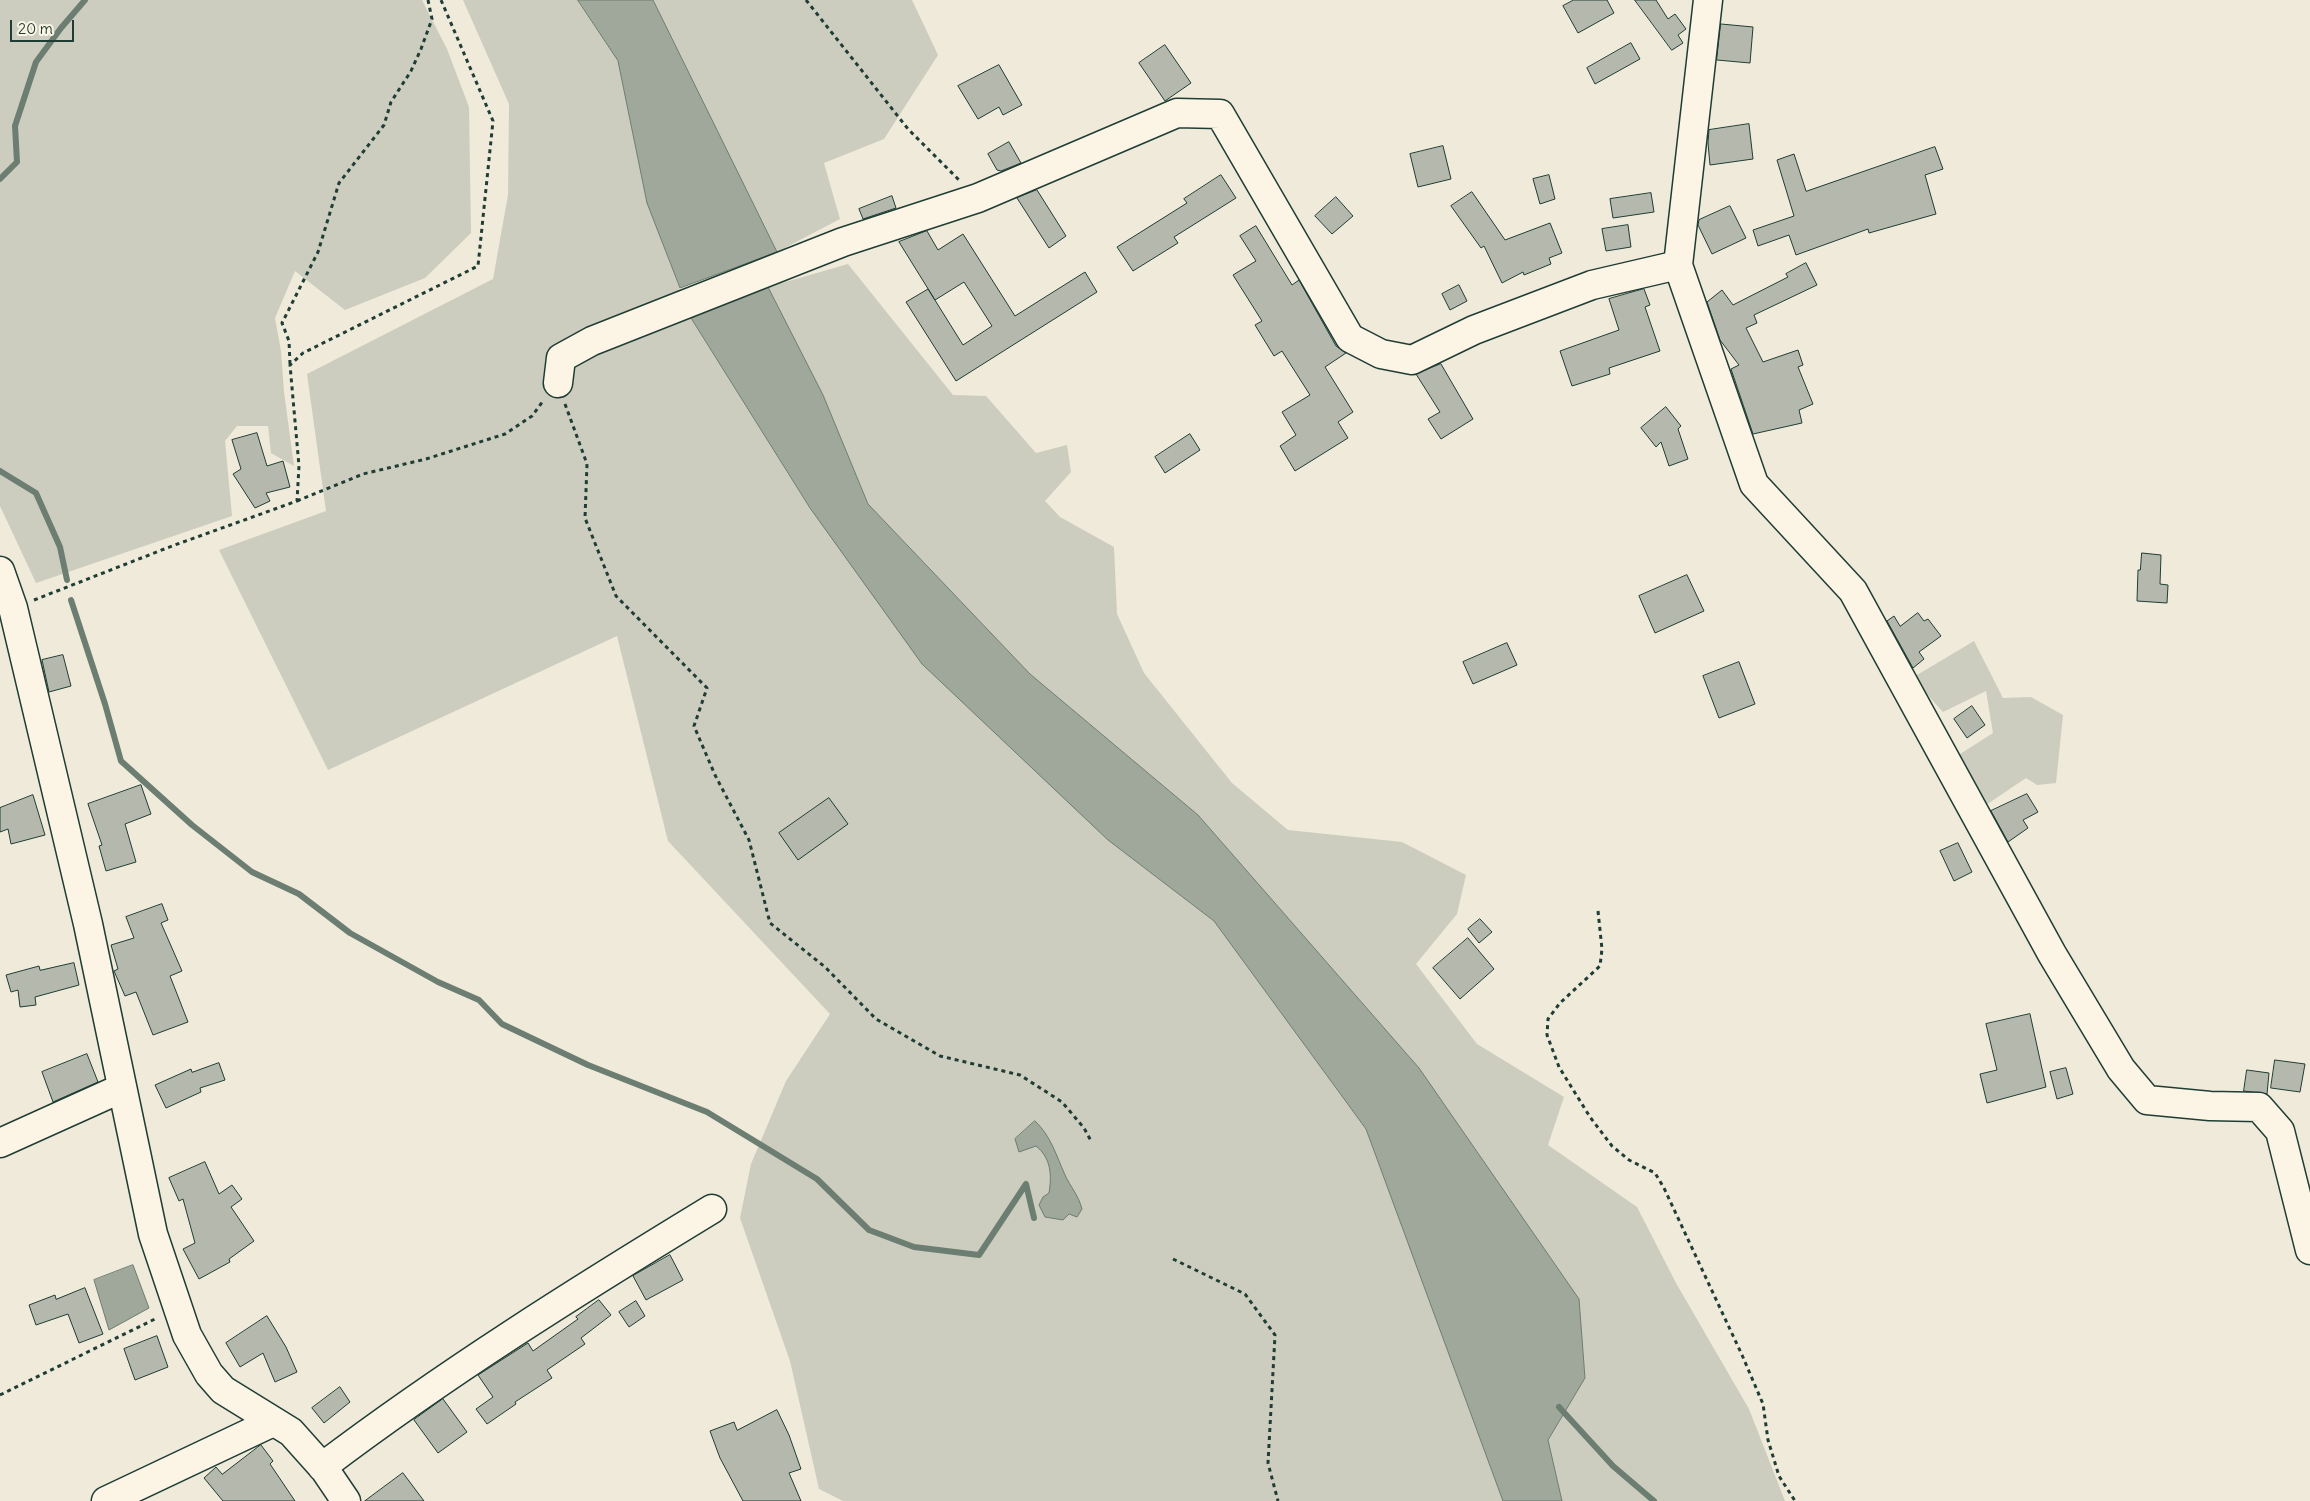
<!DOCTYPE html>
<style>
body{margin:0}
#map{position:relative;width:2310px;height:1501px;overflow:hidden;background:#efeada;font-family:Delius,sans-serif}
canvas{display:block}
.scale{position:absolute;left:10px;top:20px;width:64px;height:22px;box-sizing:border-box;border:2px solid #1f3d34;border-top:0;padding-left:6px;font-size:15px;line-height:18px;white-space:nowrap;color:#1f3d34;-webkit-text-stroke:4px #fcf5e5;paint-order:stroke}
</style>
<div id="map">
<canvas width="2310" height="1501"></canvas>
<div class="scale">20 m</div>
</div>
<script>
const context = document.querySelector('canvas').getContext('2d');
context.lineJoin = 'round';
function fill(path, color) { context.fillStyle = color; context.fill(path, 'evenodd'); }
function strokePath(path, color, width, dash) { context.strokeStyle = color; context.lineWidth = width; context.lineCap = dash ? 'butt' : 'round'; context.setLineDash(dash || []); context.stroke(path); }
fill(new Path2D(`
 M0,0H422L447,49L469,107L471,233L425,278L345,310L295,271L275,318L281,351L284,392L294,466L271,453L268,426H237L225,441L232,516L36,583L0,506Z
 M463,0H578L618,61L647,203L691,318L810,508L1108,840L1214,921L1366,1129L1503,1501H843L819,1489L790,1361L740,1218L751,1164L786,1081L830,1014L668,841L617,636L328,770L219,550L326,511L307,374L493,279L508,195L509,104Z
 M653,0H912L938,55L884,139L824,163L840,219L777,252Z
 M848,264L953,395L986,396L1036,453L1067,445L1071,472L1045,501L1060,517L1114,547L1117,614L1144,673L1232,783L1288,830L1402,842L1466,875L1457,914L1416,964L1477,1044L1564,1097L1548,1145L1637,1207L1676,1283L1749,1409L1785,1501H1562L1548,1440L1585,1378L1579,1299L1419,1068L1198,815L1030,674L868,504L823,395L768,287Z
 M1974,641L2003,698L2031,697L2063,715L2056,783L2037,785L2026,778L1983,807L1957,756L1993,733L1986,691L1943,712L1912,678Z`), '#cccdbf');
const water = new Path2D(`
 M578,0H653L777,252L680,288L647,203L618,61Z
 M768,287L823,395L868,504L1030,674L1198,815L1419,1068L1579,1299L1585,1378L1548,1440L1562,1501H1503L1366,1129L1214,921L1108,840L922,664L810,508L691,318Z
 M1035,1121C1051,1136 1056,1155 1065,1175C1071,1188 1078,1194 1082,1209L1077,1217L1069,1214L1063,1220L1045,1217L1039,1205L1043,1197L1049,1193C1052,1175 1051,1158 1036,1146L1019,1152L1015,1139Z
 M133,1265L149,1308L109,1330L94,1280Z`);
fill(water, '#9fa89a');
strokePath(water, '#6c7d71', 1);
strokePath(new Path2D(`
 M0,179L17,162L15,126L36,62L61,28L85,0
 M0,471L36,493L60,547L67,580
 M71,600L105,704L121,761L192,825L252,872L299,894L350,933L438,982L479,1000L502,1024L588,1065L707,1112L817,1179L869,1230L914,1247L979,1255L1026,1184L1034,1218
 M1559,1407L1613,1466L1654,1501`), '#6c7d71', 6);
const building = new Path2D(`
 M1574,0H1607L1614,13L1578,33L1563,6Z
 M1635,0H1656L1668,19L1675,14L1686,29L1678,35L1683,43L1672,50Z
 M1721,24L1753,27L1750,63L1717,60Z
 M1631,43L1640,59L1595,84L1587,68Z
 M1165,45L1191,83L1165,101L1139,63Z
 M999,65L1022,105L1003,115L999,107L978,119L958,86Z
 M1749,124L1753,159L1710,165L1708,143L1709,130Z
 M1009,142L1021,163L1001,171L997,170L988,154Z
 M1443,146L1451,179L1418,187L1410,154Z
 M1935,147L1943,169L1925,175L1936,214L1869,233L1868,229L1796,255L1789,235L1758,246L1753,230L1794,216L1777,160L1794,154L1806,191Z
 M1221,175L1236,198L1174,237L1178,243L1133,271L1117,247L1187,203L1184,199Z
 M1549,175L1555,199L1540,204L1533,179Z
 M1037,190L1066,236L1049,248L1017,198Z
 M1472,192L1505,240L1550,223L1562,253L1549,258L1551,264L1524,275L1523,272L1502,283L1484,246L1481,248L1451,206Z
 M1651,193L1654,212L1613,218L1610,199Z
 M892,196L896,208L863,219L859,209Z
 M1336,197L1353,216L1332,234L1315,216Z
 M1730,206L1746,238L1712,254L1698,225L1699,220Z
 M1628,225L1631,247L1606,251L1602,229Z
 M1256,226L1292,285L1299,280L1336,346L1346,353L1325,367L1353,412L1338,422L1348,438L1295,471L1280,446L1296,435L1282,412L1310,395L1282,351L1274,356L1255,325L1262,321L1233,275L1256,261L1240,236Z
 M927,231L938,250L963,234L1015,316L1085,272L1097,292L956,381L906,302L928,289L963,345L992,326L964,282L935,300L899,242Z
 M1806,263L1817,285L1754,315L1757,323L1746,328L1763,362L1798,350L1803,365L1798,367L1813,404L1799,410L1802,423L1753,434L1731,369L1739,365L1720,340L1707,302L1722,290L1733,305L1788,277L1786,274Z
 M1459,285L1467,301L1450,310L1442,294Z
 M1644,289L1650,305L1645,307L1660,351L1609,368L1610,374L1572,386L1560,351L1619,330L1609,299Z
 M1441,364L1473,419L1441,439L1428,419L1440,412L1416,374Z
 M1666,407L1681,426L1678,429L1688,459L1669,466L1661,442L1656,447L1641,428Z
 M257,433L267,466L283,461L290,487L266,493L270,501L255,508L233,474L241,469L232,440Z
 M1190,434L1200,450L1165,473L1155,457Z
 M2142,553L2161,555L2160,584L2168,585L2167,603L2137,601L2138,570H2140Z
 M1687,575L1704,611L1655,633L1639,596Z
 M1918,613L1924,621L1928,619L1941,636L1919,652L1924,659L1913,668L1887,621L1894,616L1900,626Z
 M1507,643L1517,665L1473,684L1463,662Z
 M63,655L71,686L49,692L42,660Z
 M1739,662L1755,704L1719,718L1703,676Z
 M1972,706L1985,725L1967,738L1954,719Z
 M141,785L151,814L125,824L136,862L106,871L99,846L102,845L88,804Z
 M2027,794L2038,812L2023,820L2028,828L2008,842L1991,811Z
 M33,795L45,835L11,844L8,829L0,832V808Z
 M829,798L848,824L798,860L779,833Z
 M1958,843L1972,872L1954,881L1940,851Z
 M162,904L168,920L161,923L182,971L170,976L188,1022L153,1035L136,992L125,996L114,971L118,969L111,945L134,938L126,917Z
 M1480,919L1492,932L1479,943L1468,929Z
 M1468,938L1494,969L1460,999L1433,968Z
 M74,963L79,985L35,997L36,1005L20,1007L18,990L11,992L6,975L39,966L40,970Z
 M2030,1014L2046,1087L1987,1103L1980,1074L1997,1070L1986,1024Z
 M87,1054L98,1082L53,1102L42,1072Z
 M2275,1060L2305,1064L2300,1092L2271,1088Z
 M219,1063L225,1080L200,1088L201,1092L166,1108L155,1085L191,1069L192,1072Z
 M2066,1068L2073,1094L2057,1099L2050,1072Z
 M2247,1070L2269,1073L2267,1094L2244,1091Z
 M205,1162L219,1194L232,1185L242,1199L231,1207L254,1241L229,1259L230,1262L199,1279L183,1249L195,1243L183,1199L179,1201L169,1178Z
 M670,1255L683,1280L646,1300L633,1276Z
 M85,1288L103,1334L79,1343L68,1314L36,1325L29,1305L55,1295L56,1299Z
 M599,1300L611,1315L581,1338L585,1344L547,1370L552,1378L515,1402L516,1404L487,1424L476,1409L493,1397L478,1375L528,1343L533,1351L578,1319L576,1317Z
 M636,1301L645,1316L629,1327L619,1312Z
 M267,1316L286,1347L297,1372L275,1382L263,1353L240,1367L226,1343Z
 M157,1336L168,1367L135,1380L124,1349Z
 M340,1387L350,1402L324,1423L312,1408Z
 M443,1399L467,1432L438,1453L414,1420Z
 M777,1410L789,1435L801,1469L789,1473L801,1501H743L720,1458L710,1431L734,1422L737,1430Z
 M261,1445L273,1461L270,1464L295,1501H223L204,1478L216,1467L222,1474Z
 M403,1473L424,1501H365Z`);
fill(building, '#b5b9ad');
strokePath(building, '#1f3d34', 1);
const minor = new Path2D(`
 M1708,0L1678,265L1754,484L1853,591L2052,954L2121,1069L2147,1100L2210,1106L2259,1107L2280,1131L2310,1250
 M558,383L561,358L592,341L843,242L978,198L1177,113L1220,114L1350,338L1381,354L1412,360L1474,330L1592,285L1678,265
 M0,571L13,608L88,924L153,1234L187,1335L209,1374L223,1390L291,1432L325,1470L346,1501
 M0,1143L122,1088
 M322,1467C446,1373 579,1290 712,1209
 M106,1501L273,1422`);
strokePath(minor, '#1f3d34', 31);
strokePath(new Path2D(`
 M806,0L908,129L959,180
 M290,364L289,341L282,323L318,252L339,183L384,125L391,102L411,71L421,49L432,19L428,0
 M565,404L587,464L585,518L616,596L707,688L694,726L715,775L749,840L770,923L825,967L876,1019L940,1056L1020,1075L1062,1102L1084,1128L1091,1141
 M297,501L363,474L426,459L505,434L532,416L543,401
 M34,600L172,546L297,501L299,466L290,365L303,353L478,266L493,121L441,0
 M1598,911L1602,949L1600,966L1560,1003L1548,1019L1547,1035L1559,1067L1590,1117L1612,1146L1629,1160L1655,1173L1664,1188L1742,1355L1763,1404L1768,1440L1779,1476L1795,1501
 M1173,1259L1245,1294L1275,1335L1268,1463L1278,1501
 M0,1395L157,1318`), '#1f3d34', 3, [4, 4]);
strokePath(minor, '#fcf5e5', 28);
</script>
